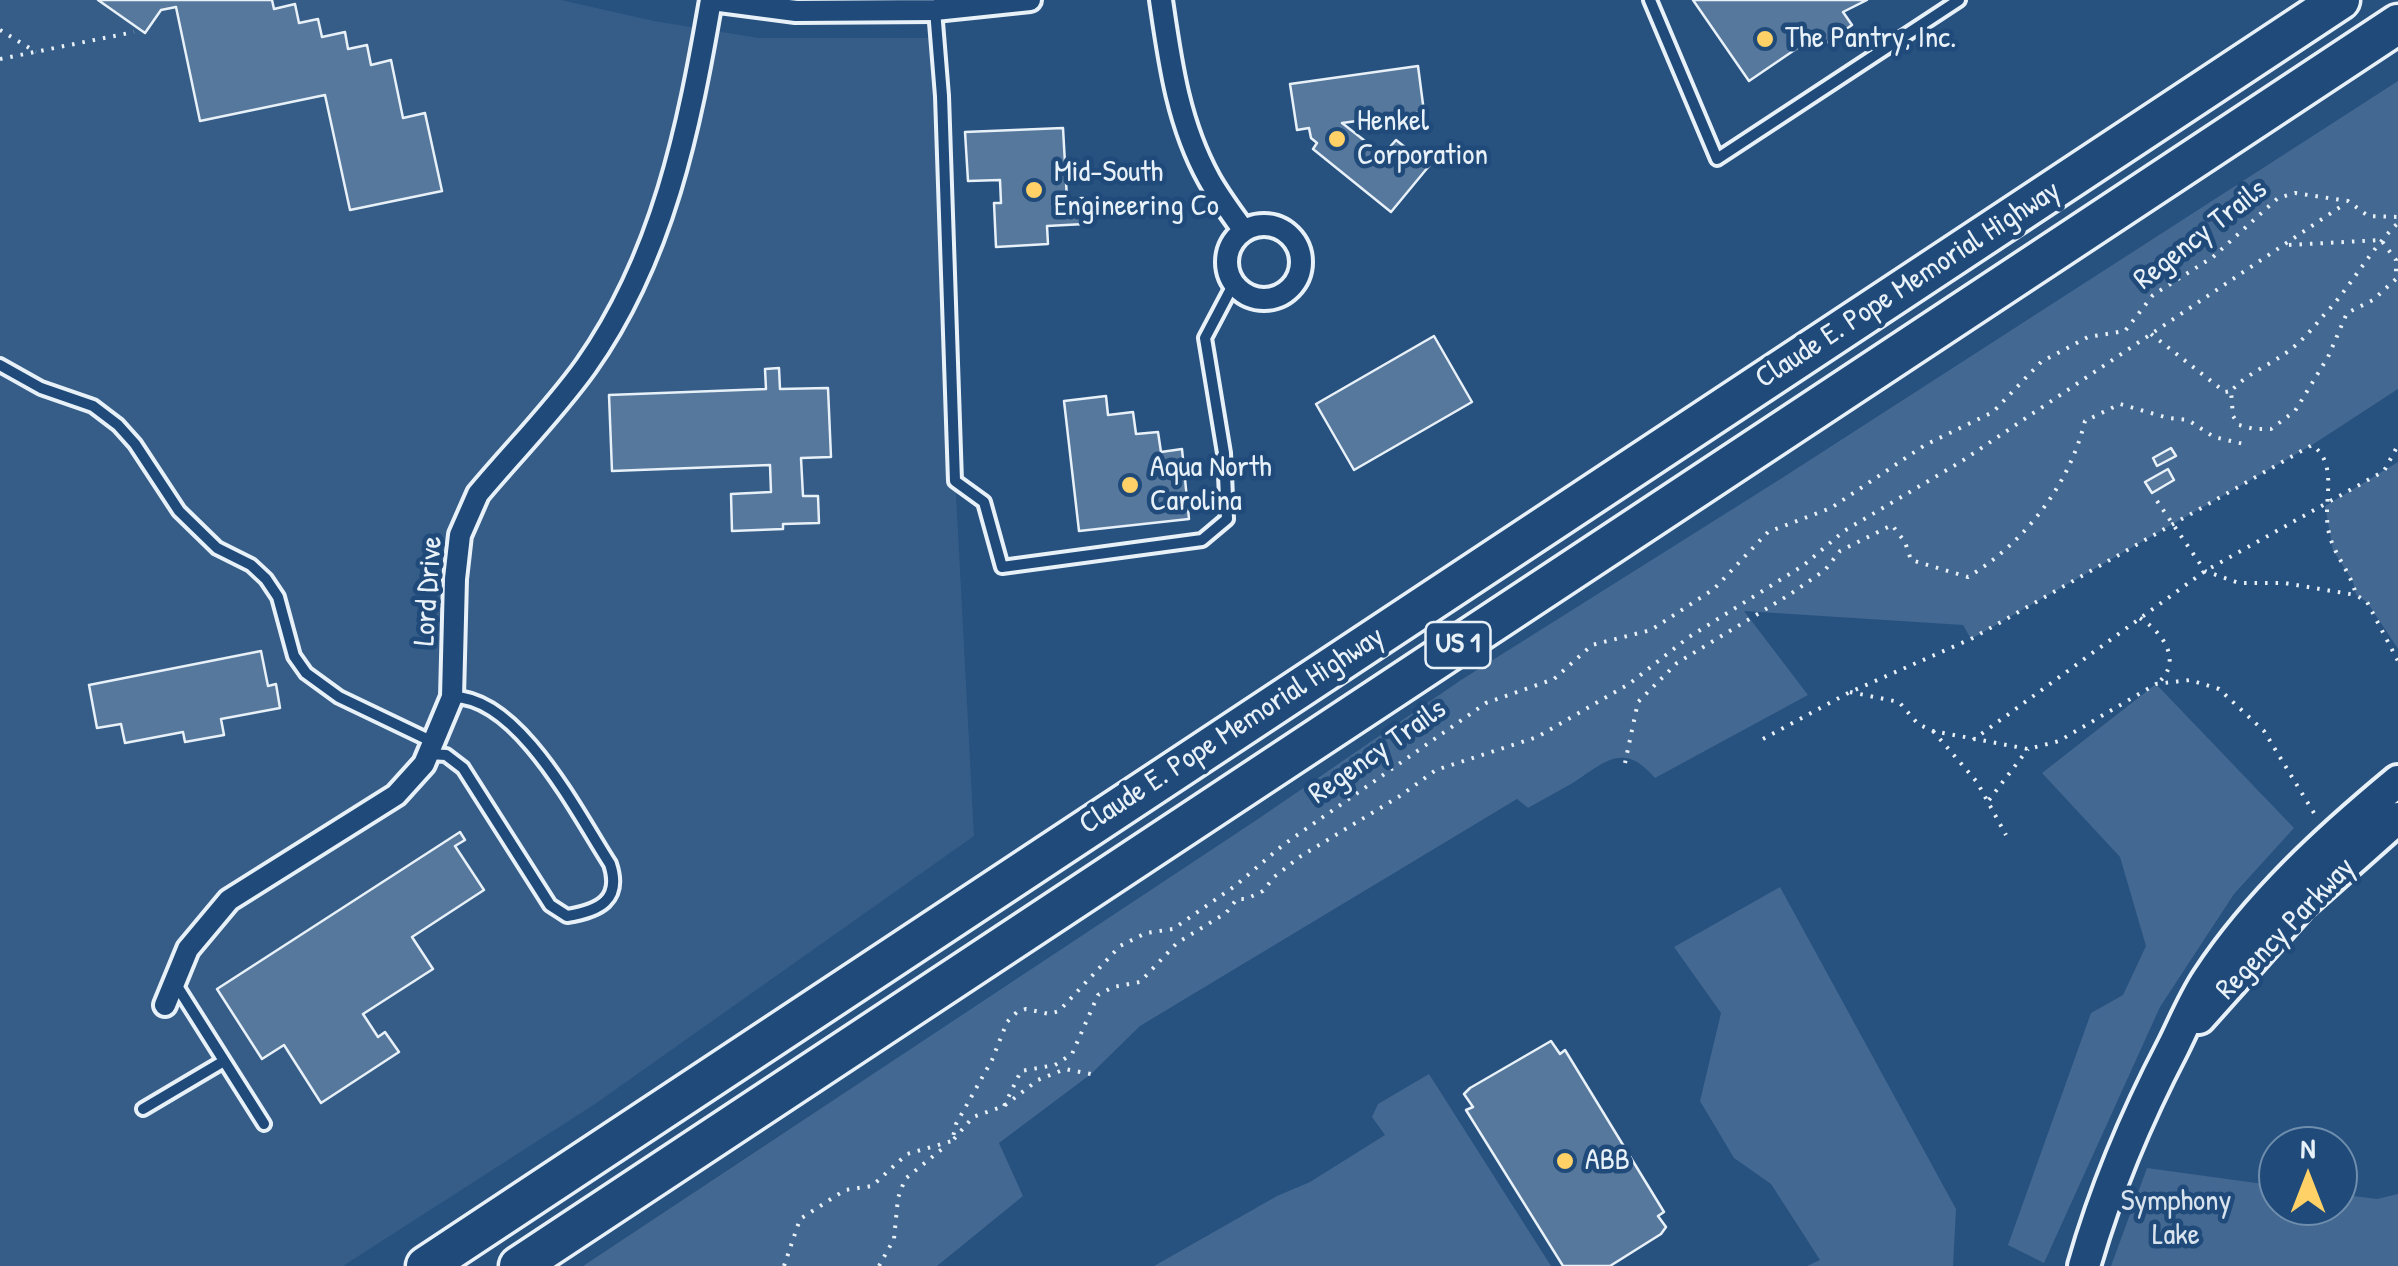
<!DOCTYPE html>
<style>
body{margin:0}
#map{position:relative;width:2398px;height:1266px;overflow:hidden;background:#27517f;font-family:"Patrick Hand",sans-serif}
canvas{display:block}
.north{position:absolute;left:2258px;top:1126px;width:100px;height:100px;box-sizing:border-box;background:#1f4a7a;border:2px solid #6f8dac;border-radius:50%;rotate:0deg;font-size:28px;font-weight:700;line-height:40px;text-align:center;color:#e8f1f8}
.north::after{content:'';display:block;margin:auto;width:35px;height:45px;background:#ffd166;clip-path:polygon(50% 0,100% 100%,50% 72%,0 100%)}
</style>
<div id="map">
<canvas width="2398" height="1266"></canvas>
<div class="north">N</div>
</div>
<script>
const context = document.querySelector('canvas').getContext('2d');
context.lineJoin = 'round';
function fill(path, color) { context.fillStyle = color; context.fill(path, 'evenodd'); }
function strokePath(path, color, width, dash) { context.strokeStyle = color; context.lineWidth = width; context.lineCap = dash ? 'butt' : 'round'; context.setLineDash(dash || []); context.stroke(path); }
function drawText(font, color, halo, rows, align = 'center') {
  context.font = font + ' "Patrick Hand",sans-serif'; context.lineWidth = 9; context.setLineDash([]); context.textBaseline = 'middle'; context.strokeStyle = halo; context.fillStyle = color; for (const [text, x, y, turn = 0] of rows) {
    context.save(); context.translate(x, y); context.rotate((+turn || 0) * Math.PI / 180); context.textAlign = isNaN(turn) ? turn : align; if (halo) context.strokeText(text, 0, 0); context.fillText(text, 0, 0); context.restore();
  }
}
fill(new Path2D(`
 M0,0H561L654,21L759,38H932L974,836L595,1104L343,1266H0Z`), '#355d88');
fill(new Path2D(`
 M2398,81V389L2312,445L1971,639L1963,625L1744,611L1808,695L1655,778C1623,740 1604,763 1571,784C1557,792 1542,800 1528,808L1517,799L1140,1026L1091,1074L999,1143L1023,1196L937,1266H583L1258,819L1461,680L1782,478Z
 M2398,462V649L2367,602L2356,595L2353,582L2333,550L2325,506Z
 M2156,684L2294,828L2234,894L2160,1007L2044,1263L2008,1245L2091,1013L2123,995L2146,946L2120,857L2042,773Z
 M1780,887L1956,1209L1953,1266H1807L1820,1260L1771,1184L1734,1158L1700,1101L1721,1013L1674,947Z
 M1429,1074L1551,1266H1154L1277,1196L1310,1182L1385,1135L1372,1117L1378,1104Z
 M2147,1168L2278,1186V1206H2338V1194L2377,1199L2398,1194V1266H2111Z`), '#436891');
const building = new Path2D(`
 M98,0H272L274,9L295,4L299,23L318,19L322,37L345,32L348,49L367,45L371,65L391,60L403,118L425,113L442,191L350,210L325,95L200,121L176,7L161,10L145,33Z
 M1693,0H1867L1843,12L1852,25L1825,44L1818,34L1749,81Z
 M1418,66L1424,112L1342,123L1383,155L1396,140L1429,166L1391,212L1313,149L1317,143L1311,138L1309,128L1297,130L1290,84Z
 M1063,128L1067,199L1083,198L1085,224L1047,226L1048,244L996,247L994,203H1001L1000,180L968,181L965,132Z
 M1434,336L1472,402L1354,470L1316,404Z
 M779,368L780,389L828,388L831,457L801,458L803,496H818L819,523L783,524V529L732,531L731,494L771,492L770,465L612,471L609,395L766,389L765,369Z
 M1106,396L1108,415L1133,412L1136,434L1158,432L1161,452L1182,449L1189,519L1079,531L1064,401Z
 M2171,448L2176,456L2157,466L2153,458Z
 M2168,469L2174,480L2152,493L2145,482Z
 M261,651L268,686L276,684L280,708L221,719L224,735L185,742L183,732L125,743L121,724L97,728L89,685Z
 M460,832L465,840L455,846L484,890L412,937L433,969L363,1014L378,1037L385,1032L399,1052L321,1103L284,1045L262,1059L217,989Z
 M1551,1041L1560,1054L1565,1050L1664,1212L1658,1216L1666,1227L1661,1234L1610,1266H1563L1466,1110L1473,1107L1464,1094L1470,1088Z`);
fill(building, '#57789d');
strokePath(building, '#e8f1f8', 2.5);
const lane = new Path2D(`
 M1650,0L1717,159L1959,0
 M935,10L942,96L955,481L984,502L1002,567L1202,540L1227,519L1224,453L1205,338L1234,283
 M0,365L41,388L93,406L118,425L135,444L179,511L217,548L251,565L266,579L278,597L294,656L306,673L339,697L433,742
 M429,754L446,755L463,768L550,905L567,916C599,911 622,900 610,864C577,813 519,697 453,697
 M175,983L264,1124
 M143,1109L224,1061`);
const street = new Path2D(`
 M712,0L796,11L935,10L1030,0
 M1161,0C1170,62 1178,123 1209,179C1219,197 1232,214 1244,231
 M1227 262a37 37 0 1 1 74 0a37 37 0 1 1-74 0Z
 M165,1005L188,949L229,900L396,795L424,764L452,697L455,579L460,535L478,494C513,452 554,411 586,366C663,257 689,128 711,0`);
const secondary = new Path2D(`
 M2199,1018L2300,905L2398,818
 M2084,1266C2106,1189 2136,1118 2173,1047C2184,1025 2194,1000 2208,979C2258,903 2328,839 2398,781`);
const highway = new Path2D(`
 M426,1266L2340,0
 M519,1266L2398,24`);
strokePath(lane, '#e8f1f8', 18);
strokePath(street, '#e8f1f8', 28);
strokePath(secondary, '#e8f1f8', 38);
strokePath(highway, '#e8f1f8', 45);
strokePath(new Path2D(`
 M0,30L36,52
 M0,59L134,32
 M2289,245L2381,240L2396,260V279L2373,300L2347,313L2328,357L2295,411L2271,429H2254L2239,425L2233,416L2231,391C2250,371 2269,366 2290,350C2302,341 2313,328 2323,316C2351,287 2369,251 2398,223
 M2151,334L2225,392L2231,391
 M2157,501L2205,571L2239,583H2284L2356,595
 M2140,618C2162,632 2183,660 2159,682
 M1850,692L1899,702L1918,724L1933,731L2028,749L2059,741L2156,684L2190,680L2219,689L2264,731L2317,818
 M1933,731L1977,782L2006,835
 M1763,739L1850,692L1971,639L2312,445C2339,464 2323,500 2328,528C2332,554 2351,571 2356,595L2367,602L2398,661
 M1973,740L2205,571L2384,471L2398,445
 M1625,763L1638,702L1677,663L1789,595L1825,570L1840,551L1892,525L1905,542L1911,560L1968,577C2024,543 2069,486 2085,421L2120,404L2168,418L2188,420L2214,437L2248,445
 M1989,800L2028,749
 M1004,1106L1021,1071L1055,1065L1072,1054L1098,995L1113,987L1140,982L1177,943L1226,913L1237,899H1246L1263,891L1274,877L1301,856L1400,796L1436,770L1537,737L1629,684L1689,637L1804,565L1844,531L1962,461L2346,203
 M954,1139L973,1117L1004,1106L1038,1080L1065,1069L1091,1074
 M784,1266L800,1219L845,1190L872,1186L907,1154L952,1141L956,1124L992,1060L1007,1022L1017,1012L1026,1009L1049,1014L1059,1011L1120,946L1146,933L1173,929L1235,886L1283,845L1486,703L1554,679L1592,645L1651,630L1714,589L1768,532L1831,508L1925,445L1993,412L2041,362L2088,337L2125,331L2153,295L2213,257L2278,198L2295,193L2348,201L2368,216L2398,217
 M879,1266L894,1239L898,1198L905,1179L947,1145`), '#e8f1f8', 4, [2.5, 8]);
strokePath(lane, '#1f4a7a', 10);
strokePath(street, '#1f4a7a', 20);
strokePath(secondary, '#1f4a7a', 30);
strokePath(highway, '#1f4a7a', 38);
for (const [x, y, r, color] of [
 [1765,39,10,"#ffd166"],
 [1337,139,10,"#ffd166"],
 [1034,190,10,"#ffd166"],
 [1130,485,10,"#ffd166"],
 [1565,1161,10,"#ffd166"]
]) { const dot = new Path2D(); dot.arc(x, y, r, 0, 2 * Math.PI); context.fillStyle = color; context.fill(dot); strokePath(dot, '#1f4a7a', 4); }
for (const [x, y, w] of [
 [1458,645,65]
]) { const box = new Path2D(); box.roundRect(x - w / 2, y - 23, w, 46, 8); context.fillStyle = '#1f4a7a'; context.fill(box); strokePath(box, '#e8f1f8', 2.5); }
drawText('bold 28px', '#e8f1f8', null, [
 ["US 1",1458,645]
]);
drawText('30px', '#e8f1f8', '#1f4a7a', [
 ["The Pantry, Inc.",1785,39],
 ["Henkel",1357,122],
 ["Corporation",1357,156],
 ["Mid-South",1054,173],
 ["Engineering Co",1054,207],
 ["Aqua North",1150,468],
 ["Carolina",1150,502],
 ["ABB",1585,1161]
], 'left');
drawText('30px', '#e8f1f8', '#1f4a7a', [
 ["Regency Trails",2201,235,-38],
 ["Claude E. Pope Memorial Highway",1908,285,-33],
 ["Lord Drive",429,591,-86],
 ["Claude E. Pope Memorial Highway",1232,731,-33],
 ["Regency Trails",1378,752,-35],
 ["Regency Parkway",2286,929,-46]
]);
drawText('30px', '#d8e3ee', '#1f4a7a', [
 ["Symphony",2176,1202],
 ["Lake",2176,1236]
]);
</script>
